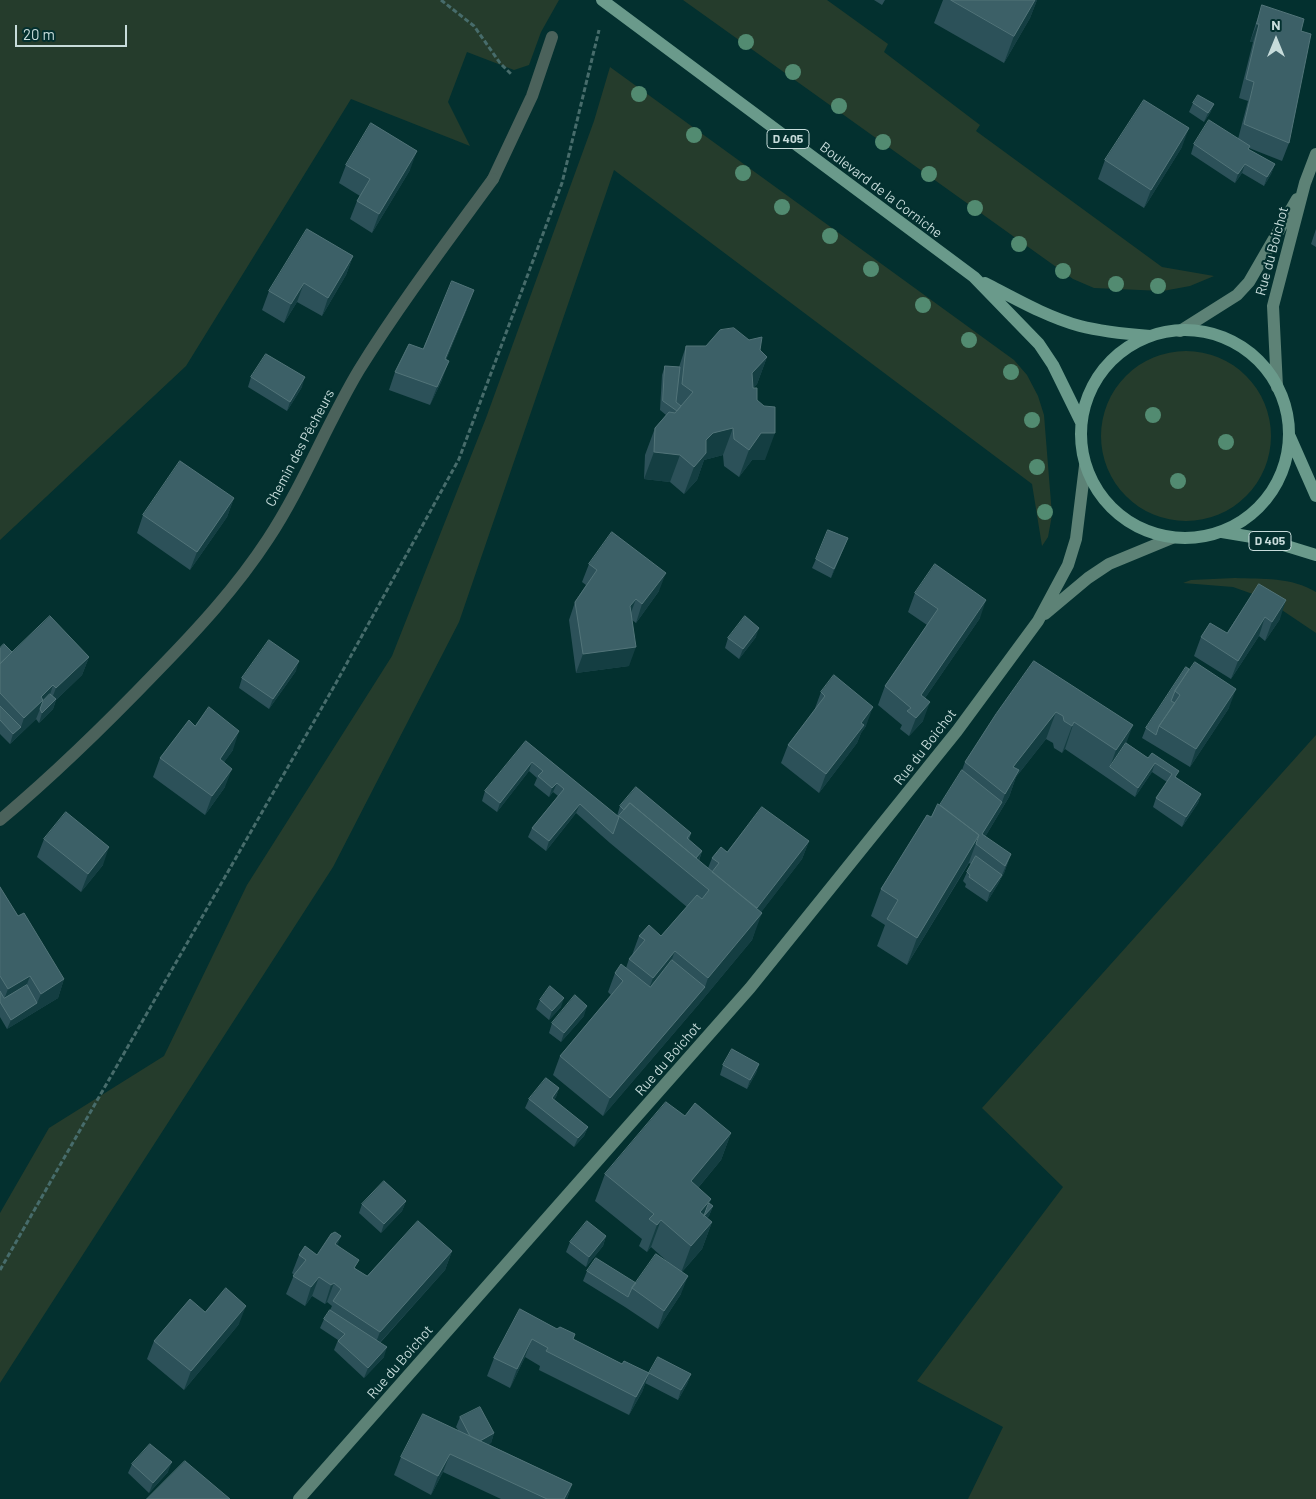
<!DOCTYPE html>
<meta charset="utf-8">
<style>
body{margin:0}
#map{position:relative;width:1316px;height:1499px;overflow:hidden;background:#03302f;font-family:Barlow,sans-serif}
canvas{display:block}
.north{position:absolute;left:1251px;top:15px;width:50px;height:50px;-webkit-text-stroke:4px #03302f;paint-order:stroke;rotate:0deg;font-size:14px;font-weight:700;line-height:20px;text-align:center;color:#c7dcdb}
.north::after{content:'';display:block;margin:auto;width:18px;height:22px;background:#c7dcdb;clip-path:polygon(50% 0,100% 100%,50% 72%,0 100%)}
.scale{position:absolute;left:15px;top:25px;width:112px;height:22px;box-sizing:border-box;border:2px solid #c7dcdb;border-top:0;padding-left:6px;font-size:15px;line-height:18px;white-space:nowrap;color:#c7dcdb;-webkit-text-stroke:4px #03302f;paint-order:stroke}
</style>
<div id="map">
<canvas width="1316" height="1499"></canvas>
<div class="north">N</div>
<div class="scale">20 m</div>
</div>
<script>
const context = document.querySelector('canvas').getContext('2d');
context.lineJoin = 'round';
function fill(path, color) { context.fillStyle = color; context.fill(path, 'evenodd'); }
function strokePath(path, color, width, dash) { context.strokeStyle = color; context.lineWidth = width; context.lineCap = dash ? 'butt' : 'round'; context.setLineDash(dash || []); context.stroke(path); }
function drawText(font, color, halo, rows, align = 'center') {
  context.font = font + ' Barlow,sans-serif'; context.lineWidth = 4.5; context.setLineDash([]); context.textBaseline = 'middle'; context.strokeStyle = halo; context.fillStyle = color; for (const [text, x, y, turn = 0] of rows) {
    context.save(); context.translate(x, y); context.rotate((+turn || 0) * Math.PI / 180); context.textAlign = isNaN(turn) ? turn : align; if (halo) context.strokeText(text, 0, 0); context.fillText(text, 0, 0); context.restore();
  }
}
fill(new Path2D(`
 M0,0H559L541,32L529,65L514,70L467,52L448,102L470,146L351,99L186,366L0,540Z
 M683,0H827L888,44L884,52L980,125L976,131L1162,267L1214,276L1190,286L1163,291L1094,288L1073,279Z
 M610,67L1014,360L1027,375L1038,396L1044,415L1052,515L1048,537L1042,546L1032,484L614,170L459,622L333,867L0,1383V1213L49,1128L164,1056L247,885L392,656L486,418L594,121Z
 M1101 436a85 85 0 1 1 170 0a85 85 0 1 1-170 0Z
 M1235,578C1262,579 1292,577 1316,592V633L1264,598L1233,587L1183,583L1191,580Z
 M1316,735V1499H968L1003,1427L917,1381L1063,1187L982,1108Z`), '#253c2c');
strokePath(new Path2D(`
 M441,0L474,26L500,63L512,75
 M0,1270L336,683L459,459L562,183L599,30`), '#476c6b', 3, [5, 2.5]);
strokePath(new Path2D(`
 M493,179L532,96L552,37`), '#4b625b', 12);
strokePath(new Path2D(`
 M0,820C55,774 107,723 157,671C197,630 236,588 268,539C303,486 326,425 359,370C400,304 447,242 493,179`), '#4b625b', 12);
strokePath(new Path2D(`
 M1180,331L1237,295L1249,282L1297,199
 M1277,387L1273,306L1305,183L1316,154
 M1045,614L1088,578L1109,564L1172,538
 M299,1499L750,988L957,731L1038,621L1068,565L1076,539L1085,466`), '#5d8276', 12);
strokePath(new Path2D(`
 M602,0L974,277L1039,344L1053,365L1081,422
 M985,283C1016,299 1047,317 1080,326C1103,332 1126,334 1150,336
 M1081 434a104 104 0 1 1 208 0a104 104 0 1 1-208 0Z
 M1290,437L1316,496
 M1222,532L1264,539L1316,555`), '#6a9a8b', 12);
context.fillStyle = '#528b71';
for (const [x, y] of [
 [746,42],
 [793,72],
 [639,94],
 [839,106],
 [694,135],
 [883,142],
 [743,173],
 [929,174],
 [782,207],
 [975,208],
 [830,236],
 [1019,244],
 [871,269],
 [1063,271],
 [1116,284],
 [1158,286],
 [923,305],
 [969,340],
 [1011,372],
 [1153,415],
 [1032,420],
 [1226,442],
 [1037,467],
 [1178,481],
 [1045,512]
]) { context.beginPath(); context.arc(x, y, 8, 0, 2 * Math.PI); context.fill(); }
fill(new Path2D(`
 M874,0H885L882,5Z
 M943,0H1037L1030,18L1004,63L934,23Z
 M1262,5L1301,31L1289,143L1282,161L1249,148L1248,150L1275,164L1271,174L1264,186L1242,173L1235,183L1191,154L1194,144L1238,139L1248,101L1239,98L1253,42H1250L1256,23Z
 M1193,103L1214,104L1210,113L1204,122L1189,112Z
 M1182,147L1144,208L1098,179L1105,160Z
 M346,165L410,170L372,233L350,219L357,201L360,196L339,183Z
 M1316,229V247L1311,244Z
 M353,256L346,275L322,316L297,302L284,323L262,310L269,291Z
 M467,309L446,360L442,380L430,405L389,390L395,372L423,349Z
 M686,346L760,350L767,357L757,384L753,388L757,400L765,460H752L739,477L724,466L723,455L704,460L697,480L684,494L670,482L644,479L645,455L655,428L666,415L660,410L662,375L665,366L679,367Z
 M251,377L302,387L287,411L248,387Z
 M234,498L227,517L190,570L137,533L143,515Z
 M848,538L831,578L812,568L816,559Z
 M589,564L659,591L636,623L632,620L629,666L576,673L569,620L575,602L586,585L582,582Z
 M1259,584L1280,619L1265,641L1259,636L1231,679L1194,656L1201,637L1227,633Z
 M915,593L980,618L925,698L923,721L909,736L900,729L902,725L878,705L885,686L927,625L908,612Z
 M756,637L739,659L725,648L728,638Z
 M0,648L12,652L89,657L82,675L56,700L53,709L39,723L36,719L10,744L0,734Z
 M1034,661L1126,743L1201,794L1198,803L1182,827L1153,807L1156,798L1167,782L1152,772L1135,797L1106,777L1065,749L1062,753L1054,748L1053,743L1046,739L1016,777L1009,797L985,837L1011,854L1004,873L998,884L987,902L965,887L966,884L963,881L967,872L971,864L969,863L907,965L877,946L885,925L871,916L881,889L940,805L962,770L965,762Z
 M1189,669L1229,708L1190,767L1142,738L1146,728Z
 M296,671L269,709L239,688L242,678Z
 M821,692L866,726L861,733L857,743L819,793L781,763L788,745L814,711Z
 M195,726L233,750L224,762L225,787L205,815L153,777L160,758Z
 M526,741L617,816L620,806L691,833L689,840L702,851L699,861L708,868L712,858L727,852L809,841L802,859L761,912L752,940L698,1005L603,1116L553,1075L560,1056L611,995L608,992L615,973L626,968L629,959L632,955L639,936H661L687,907L610,843L576,813L546,851L528,837L532,828L558,796L553,792L549,797L534,785L537,778L529,771L497,812L482,801L485,791Z
 M44,839L103,865L81,892L37,857Z
 M0,887L18,916L64,979L58,998L7,1029L0,1017Z
 M540,1000L561,1007L549,1020L536,1009Z
 M584,1016L561,1042L549,1033L552,1023Z
 M759,1064L756,1073L747,1089L720,1075L723,1065Z
 M559,1088L556,1097L554,1100L588,1127L584,1136L574,1147L525,1108L529,1099Z
 M685,1116L731,1133L721,1160L698,1188L711,1199L709,1203L713,1206L709,1216L707,1218L712,1222L702,1249L682,1272L681,1294L658,1329L625,1307L583,1281L587,1271L636,1283L670,1264L651,1247L647,1252L639,1246L642,1239L595,1201L605,1174Z
 M406,1201L402,1211L381,1233L359,1213L362,1204Z
 M606,1236L603,1246L586,1267L566,1252L570,1242Z
 M338,1245L356,1269L367,1276L452,1251L445,1270L380,1343L384,1357L364,1378L334,1350L338,1340L320,1328L324,1319L330,1310L332,1306L327,1302L325,1304L312,1296L305,1306L286,1294L294,1275L292,1273L299,1255H317Z
 M520,1309L573,1339L622,1364L649,1373L642,1392L629,1415L539,1370L540,1366L525,1357L510,1388L487,1376L494,1358Z
 M239,1324L184,1390L147,1359L154,1341Z
 M649,1373L691,1374L687,1384L678,1400L645,1383Z
 M460,1417L494,1433L491,1443L488,1444L572,1484L567,1499H501L443,1472L431,1495L394,1475L401,1457L459,1431L456,1427Z
 M132,1464L168,1472L149,1493L128,1473Z`), '#2c5159');
fill(new Path2D(`
 M1035,0H1037L1030,18L1004,63L1014,36Z
 M1257,24H1259L1253,42H1250Z
 M1214,104L1210,113L1204,122L1208,113Z
 M1189,128L1182,147L1144,208L1151,190Z
 M417,151L410,170L372,233L379,214Z
 M1245,164L1242,173L1235,183L1238,174Z
 M1275,164L1271,174L1264,186L1267,177Z
 M353,256L346,275L322,316L328,298Z
 M304,283L297,302L284,323L291,304Z
 M474,290L467,309L438,378L445,359Z
 M767,357L757,384L742,400L752,373Z
 M449,361L442,380L430,405L437,387Z
 M305,377L302,387L287,411L290,402Z
 M733,428L723,455L704,460L697,480L684,494L694,467L706,440L713,433Z
 M761,433H775L765,460H752L739,477L749,450Z
 M654,452L680,455L670,482L644,479Z
 M234,498L227,517L190,570L197,552Z
 M848,538L844,548L831,578L834,569Z
 M666,573L659,591L636,623L642,604Z
 M636,599L629,618L630,606Z
 M986,600L980,618L914,714L921,695Z
 M1286,600L1280,619L1265,641L1272,622Z
 M1265,617L1259,636L1231,679L1238,661Z
 M759,628L756,637L739,659L743,649Z
 M636,647L629,666L576,673L583,654Z
 M89,657L82,675L56,700L53,709L39,723L42,713L49,706L56,688Z
 M299,661L296,671L269,709L273,699Z
 M53,685L47,704L40,709L36,719L10,744L13,734L21,727L24,718L41,697Z
 M1236,689L1229,708L1190,767L1196,749Z
 M930,702L923,721L909,736L916,718Z
 M873,707L866,726L861,733L857,743L819,793L826,774L861,723Z
 M1056,712L1046,739L1016,777L1009,797L979,847L982,834L1002,802L1005,794L1010,785L1003,794L1013,767Z
 M1074,722L1065,749L1062,753L1072,726Z
 M1133,725L1123,752L1110,767L1116,750Z
 M239,731L233,750L213,777L220,759Z
 M532,762L529,771L497,812L500,803Z
 M1155,763L1152,772L1135,797L1138,788Z
 M232,769L225,787L205,815L212,796Z
 M557,783L553,792L549,797L552,788Z
 M1201,794L1198,803L1182,827L1186,817Z
 M580,804L576,813L546,851L549,841Z
 M979,835L969,862L907,965L917,938Z
 M809,841L802,859L746,932L762,913L752,940L698,1005L603,1116L610,1098L705,987L708,978L751,915Z
 M109,847L103,865L81,892L88,874Z
 M702,851L695,870L690,864Z
 M1011,854L1004,873L998,884L987,902L990,892L1002,875Z
 M675,951L665,978L643,1005L653,978Z
 M30,976L23,995L2,1005L8,989Z
 M64,979L58,998L7,1029L11,1020L37,1003L41,994Z
 M564,998L561,1007L549,1020L552,1011Z
 M587,1006L584,1016L561,1042L564,1033Z
 M759,1064L756,1073L747,1089L750,1080Z
 M559,1088L556,1097L548,1108L552,1098Z
 M588,1127L584,1136L574,1147L578,1138Z
 M731,1133L721,1160L687,1201L691,1181Z
 M711,1199L701,1226L700,1212Z
 M406,1201L402,1211L381,1233L384,1224Z
 M713,1206L709,1216L701,1226L704,1216Z
 M661,1220L651,1247L647,1252L657,1225Z
 M712,1222L702,1249L681,1273L691,1246Z
 M341,1236L334,1255L335,1244Z
 M606,1236L603,1246L586,1267L589,1257Z
 M452,1251L445,1270L373,1350L380,1332Z
 M688,1276L681,1294L658,1329L664,1311Z
 M319,1277L312,1296L305,1306L311,1287Z
 M334,1283L327,1302L325,1304L331,1285Z
 M246,1306L239,1324L184,1390L191,1371Z
 M532,1339L525,1357L510,1388L517,1369Z
 M387,1347L384,1357L364,1378L368,1368Z
 M649,1373L642,1392L629,1415L636,1397Z
 M691,1374L687,1384L678,1400L681,1390Z
 M494,1433L491,1443L471,1453L474,1443Z
 M450,1454L443,1472L431,1495L438,1476Z
 M172,1462L168,1472L149,1493L153,1483Z
 M572,1484L567,1499H564Z`), '#143e42');
const building = new Path2D(`
 M951,0H1035L1014,36Z
 M1262,5L1304,19L1301,31L1311,34L1289,143L1244,124L1254,82L1246,79L1259,24H1257Z
 M1198,95L1214,104L1208,113L1193,103Z
 M1144,100L1189,128L1151,190L1105,160Z
 M1209,120L1250,146L1248,149L1275,164L1267,177L1245,164L1238,174L1194,144Z
 M371,123L417,151L379,214L357,201L370,179L346,165Z
 M307,229L353,256L328,298L304,283L291,304L269,291Z
 M452,281L474,290L445,359L449,361L437,387L395,372L409,344L423,349Z
 M734,328L749,340L762,337L760,350L767,357L752,373L753,388H757V400L764,406L775,407V433H761L749,450L734,439L733,428L713,433L706,440V453L694,467L680,455L654,452L655,428L669,412L675,413L693,392L682,384L686,346H706L720,330Z
 M266,354L305,377L290,402L251,377Z
 M665,366L680,367L676,402L681,406L677,411L663,401Z
 M180,461L234,498L197,552L143,515Z
 M828,530L848,538L834,569L816,559Z
 M612,532L666,573L642,604L636,599L630,606L636,647L583,654L575,602L597,570L589,564Z
 M935,564L986,600L921,695L930,702L916,718L907,711L911,708L885,686L938,609L915,593Z
 M1259,584L1286,600L1272,622L1265,617L1238,661L1201,637L1210,623L1227,633Z
 M50,616L89,657L56,688L53,685L41,697L43,700L24,718L0,693V664Z
 M745,616L759,628L743,649L728,638Z
 M269,640L299,661L273,699L242,678Z
 M4,644L12,652L0,664V648Z
 M1034,661L1133,725L1116,750L1074,722L1072,726L1064,721L1063,716L1056,712L1013,767L1019,770L1005,794L965,762L996,714Z
 M1195,662L1236,689L1196,749L1159,726L1180,695L1175,691Z
 M1186,667L1189,669L1175,691L1171,701L1175,703L1159,726L1156,735L1146,728Z
 M834,675L873,707L861,723L864,725L826,774L788,745L825,696L821,692Z
 M50,694L56,699L42,713L40,709L43,701Z
 M0,706L21,727L13,734L0,720Z
 M209,707L239,731L220,759L232,769L212,796L160,758L189,720L195,726Z
 M526,741L619,817L613,834L580,804L549,841L532,828L564,789L557,783L552,788L538,776L543,771L532,762L500,803L485,791Z
 M1126,743L1148,758L1152,753L1179,771L1175,777L1201,794L1186,817L1156,798L1172,774L1155,763L1138,788L1110,767Z
 M962,770L1002,802L982,834L1011,854L1005,866L976,844L979,835L940,805Z
 M636,787L691,833L687,838L702,851L696,858L630,803L624,810L620,806Z
 M630,803L762,913L708,978L675,951L653,978L629,959L645,940L639,936L649,925L661,936L697,895L702,899L709,890L619,816Z
 M938,804L979,835L917,938L887,919L898,900L881,889L927,815L931,817Z
 M762,807L809,841L757,908L712,872L719,863L712,858L721,847L727,852Z
 M66,812L109,847L88,874L44,839Z
 M976,856L1002,875L990,892L969,877L970,875L967,872Z
 M0,887L18,916L24,913L64,979L41,994L30,976L8,989L0,976Z
 M672,960L705,987L610,1098L560,1056L623,981L615,973L621,964L650,987Z
 M27,985L37,1003L11,1020L0,1002V991L4,998Z
 M550,986L564,998L552,1011L540,1000Z
 M575,995L587,1006L564,1033L552,1023Z
 M732,1049L759,1064L750,1080L723,1065Z
 M546,1078L559,1088L552,1098L588,1127L578,1138L529,1099Z
 M666,1102L685,1116L695,1103L731,1133L691,1181L711,1199L700,1212L712,1222L691,1246L661,1220L657,1225L649,1219L654,1214L605,1174Z
 M384,1181L406,1201L384,1224L362,1204Z
 M709,1203L713,1206L704,1216Z
 M418,1221L452,1251L380,1332L333,1301L341,1289L334,1283L331,1285L319,1277L311,1287L293,1276L306,1260L299,1255L305,1246L317,1255L331,1234L335,1232L341,1236L335,1244L359,1260L354,1268L367,1276Z
 M587,1221L606,1236L589,1257L570,1242Z
 M656,1254L688,1276L664,1311L632,1288Z
 M596,1258L636,1283L632,1288L628,1297L587,1271Z
 M226,1288L246,1306L191,1371L154,1341L190,1299L205,1312Z
 M520,1309L557,1329L560,1327L575,1334L573,1339L622,1364L624,1361L649,1373L636,1397L546,1351L548,1348L532,1339L517,1369L494,1358Z
 M330,1310L387,1347L368,1368L338,1341L345,1334L324,1319Z
 M658,1357L691,1374L681,1390L649,1373Z
 M480,1407L494,1433L480,1441L470,1436L460,1417Z
 M423,1414L572,1484L564,1499H547L450,1454L438,1476L401,1457Z
 M150,1444L172,1462L153,1483L132,1464Z
 M185,1461L230,1499H147Z`);
fill(building, '#3c6067');
strokePath(building, '#527479', 1);
for (const [x, y, w] of [
 [788,139,42],
 [1270,541,42]
]) { const box = new Path2D(); box.roundRect(x - w / 2, y - 9.5, w, 19, 4); context.fillStyle = '#03302f'; context.fill(box); strokePath(box, '#c7dcdb', 1); }
drawText('bold 12px', '#c7dcdb', null, [
 ["D 405",788,139],
 ["D 405",1270,541]
]);
drawText('14px', '#c7dcdb', '#03302f', [
 ["Boulevard de la Corniche",881,190,37],
 ["Rue du Boichot",1272,251,-75],
 ["Chemin des Pêcheurs",300,448,-62],
 ["Rue du Boichot",925,747,-52],
 ["Rue du Boichot",668,1059,-49],
 ["Rue du Boichot",400,1362,-49]
]);
</script>
